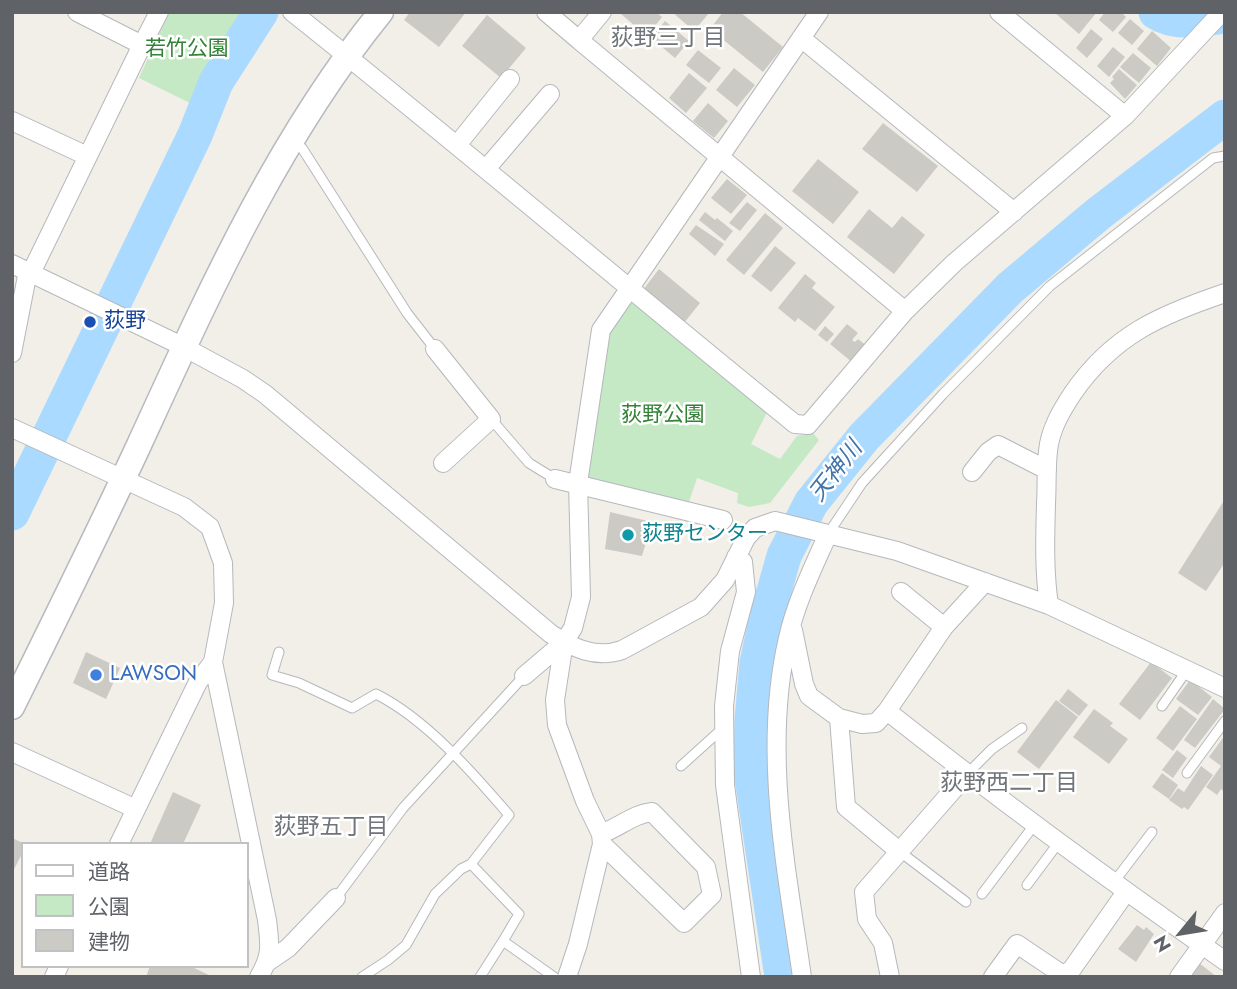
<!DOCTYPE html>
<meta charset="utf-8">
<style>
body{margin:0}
#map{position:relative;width:1237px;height:989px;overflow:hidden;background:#f1efe8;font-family:Jost,"Noto Sans JP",sans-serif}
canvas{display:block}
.frame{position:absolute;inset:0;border:14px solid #5f6368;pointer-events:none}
.legend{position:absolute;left:21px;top:842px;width:228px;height:126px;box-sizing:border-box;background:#fff;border:2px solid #bfc1c3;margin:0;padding:9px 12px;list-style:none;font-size:21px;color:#5f6368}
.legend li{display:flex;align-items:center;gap:14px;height:35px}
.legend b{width:35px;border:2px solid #bfc1c3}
.north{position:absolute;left:1146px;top:898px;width:70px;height:70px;-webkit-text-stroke:5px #fff;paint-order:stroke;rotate:240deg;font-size:19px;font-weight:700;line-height:28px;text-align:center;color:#5f6368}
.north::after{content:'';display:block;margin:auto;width:24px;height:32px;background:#5f6368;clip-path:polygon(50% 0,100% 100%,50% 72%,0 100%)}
</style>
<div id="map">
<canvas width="1237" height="989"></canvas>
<div class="frame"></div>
<ul class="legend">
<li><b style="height:9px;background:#fff"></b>道路</li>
<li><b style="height:19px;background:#c5e8c5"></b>公園</li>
<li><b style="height:19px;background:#cccac5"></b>建物</li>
</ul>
<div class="north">N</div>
</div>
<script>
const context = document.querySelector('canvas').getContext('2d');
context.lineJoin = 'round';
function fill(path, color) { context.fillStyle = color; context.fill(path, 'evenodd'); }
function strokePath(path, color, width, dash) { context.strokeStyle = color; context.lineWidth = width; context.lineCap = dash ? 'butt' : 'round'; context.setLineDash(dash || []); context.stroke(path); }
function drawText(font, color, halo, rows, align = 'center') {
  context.font = font + ' Jost,"Noto Sans JP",sans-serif'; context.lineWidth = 5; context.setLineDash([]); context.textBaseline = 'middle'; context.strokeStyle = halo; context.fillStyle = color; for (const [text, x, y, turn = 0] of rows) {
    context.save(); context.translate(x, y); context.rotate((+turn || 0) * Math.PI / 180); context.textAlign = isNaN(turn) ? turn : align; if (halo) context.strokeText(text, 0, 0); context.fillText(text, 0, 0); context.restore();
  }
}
fill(new Path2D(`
 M169,12H245L192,104L139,78Z
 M634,303L767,412L751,444L780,459L797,436L813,433L819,440L770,503L749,507L737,503L738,493L697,478L687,508L592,483L588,476L605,333L625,306Z`), '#c5e8c5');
strokePath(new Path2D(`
 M1156,12C1176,25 1202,19 1225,16
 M12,513L195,135L216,82L261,12
 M782,977L751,772L752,719L757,663L767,616L784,556L811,503L864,437L1010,288L1098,214L1225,117`), '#aadaff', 35);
fill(new Path2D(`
 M410,12H466L439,47L404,20Z
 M622,12H656L662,17L647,36L621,14Z
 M672,12H710L694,31Z
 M723,12H740L783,47L763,72L710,29Z
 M1054,12H1097L1079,34Z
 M1105,12H1121L1126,17L1113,32L1099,20Z
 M487,15L526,48L501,78L462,46Z
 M1130,19L1144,31L1132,45L1118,33Z
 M665,21L689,41L675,58L651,38Z
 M1091,29L1103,39L1087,58L1076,48Z
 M1152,31L1171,48L1157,66L1137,49Z
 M1113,47L1125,57L1109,77L1097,66Z
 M698,50L721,68L709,83L686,65Z
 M1133,53L1151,68L1139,83L1120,67Z
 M734,68L755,85L737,107L716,90Z
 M1119,69L1137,85L1125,99L1110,83L1114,79L1112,77Z
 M689,73L707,88L686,113L669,98Z
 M708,103L728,121L714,138L693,121Z
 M883,123L938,166L917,192L862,149Z
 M818,159L859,192L833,224L792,191Z
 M727,179L747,195L731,214L711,198Z
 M747,202L757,210L740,231L729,223Z
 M869,209L892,228L902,216L925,235L894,274L847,237Z
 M705,212L715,220L717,218L733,231L725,241L699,220Z
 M765,213L783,228L744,275L726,260Z
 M696,225L724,244L715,256L689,234Z
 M775,246L796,263L771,292L751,276Z
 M659,269L700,303L684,323L643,290Z
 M805,274L816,283L812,288L835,307L815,331L798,318L795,322L778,308Z
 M847,324L858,333L852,340L855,342L858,339L867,346L853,363L830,344Z
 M825,326L834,334L827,342L818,335Z
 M1225,499V562L1206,591L1178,573Z
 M610,512L652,522L642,556L605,549Z
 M86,652L120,668L106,699L73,683Z
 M1151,662L1172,678L1140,720L1119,704Z
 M1190,680L1212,697L1198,715L1176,699Z
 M1068,689L1088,705L1079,716L1059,701Z
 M1213,699L1225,709L1195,748L1184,740Z
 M1056,700L1078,717L1039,769L1017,752Z
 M1180,706L1197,719L1173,751L1156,738Z
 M1094,709L1113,723L1110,726L1128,739L1109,764L1073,737Z
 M1225,735V792L1221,789L1217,795L1206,787L1221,766L1209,757Z
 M1177,750L1187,758L1173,778L1162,770Z
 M1201,766L1213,775L1188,810L1184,807L1182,809L1169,800L1178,788L1184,792Z
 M1162,773L1178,785L1169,799L1152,787Z
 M173,792L201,805L183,844H150Z
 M12,838L23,843V852L12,873Z
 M1137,925L1144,930L1146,927L1154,934L1136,962L1118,949Z
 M1199,963L1217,977H1188Z
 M150,966H190L213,977H146Z`), '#cccac5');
const lane = new Path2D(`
 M294,144L302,148L407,313L435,349
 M491,419L529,463L555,479
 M828,534L862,483L943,394L1050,286L1213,158L1225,156
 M279,652L272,675L299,683L352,708L376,694C426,719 473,773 509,815L471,864L461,869L435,894L406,945L388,960L362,977
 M1162,706L1187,670
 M681,766L723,728
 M1187,773L1225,721
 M967,774L992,749L1022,728
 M899,851L966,902
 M471,864L519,914L503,941
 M1114,882L1152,832
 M1027,885L1059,842
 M982,894L1035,824
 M336,898L403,808L524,676
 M480,977L503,941L554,977`);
const street = new Path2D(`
 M77,12L142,45L159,12
 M292,12C462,147 627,288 795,424L808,425L905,311L954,263L1125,116L1222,12
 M546,12L579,40L602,12
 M999,12L1125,116
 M801,38L1014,212
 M579,40L905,311
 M12,121L87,156
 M457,145L510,79
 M486,169L550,94
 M12,264L184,347L243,379L265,394L551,634C573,648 596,659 622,650L701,607L725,580L746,538L755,528L775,521L897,551L1049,605L1225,688
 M31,273L142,45
 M435,349L491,419L443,463
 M12,353L28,271
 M12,428L184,507L210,527L223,563L224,603L213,662L267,920C270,945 272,955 259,977
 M972,472L988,452L998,445L1047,470
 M555,479L723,520
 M736,557L743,562L746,592L730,651L724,706L725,785L751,977
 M901,592L944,627
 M1049,605C1044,571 1045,539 1046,504C1047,487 1046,469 1048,451C1050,430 1061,411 1073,393C1113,335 1160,315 1225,293
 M793,630L804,684L809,696L839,718L862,724L876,723L887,711L944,627L985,582
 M564,642L555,700L557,725L585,801L601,834L602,844L578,944L567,977
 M524,676L564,642L573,628L581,597L578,483L601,330L819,12
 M887,711C997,798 1110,881 1225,961
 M839,718L846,807L899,851
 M12,752L136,809
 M601,834C620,827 633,814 652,812L706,867L712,895L684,923L602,844
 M119,844L198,682L213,662
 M269,961L288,948L336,898
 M54,977L59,966
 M802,977C786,866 762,749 788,638C796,602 813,568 828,534
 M890,977L883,943L867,919L864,892L967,774
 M993,977L1017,944L1063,975
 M1061,977L1072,969L1126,892
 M1179,977L1225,913`);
const secondary = new Path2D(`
 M12,707C55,620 98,533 139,445C208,295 276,141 381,12`);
strokePath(lane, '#b5b8bc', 11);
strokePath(street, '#b5b8bc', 20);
strokePath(secondary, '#b6babf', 27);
strokePath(lane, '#fff', 9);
strokePath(street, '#fff', 18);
strokePath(secondary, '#fff', 24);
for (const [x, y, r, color] of [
 [90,322,7,"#1a4fb4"],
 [628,535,7,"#0f9aa8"],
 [96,675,7,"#3f7fe0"]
]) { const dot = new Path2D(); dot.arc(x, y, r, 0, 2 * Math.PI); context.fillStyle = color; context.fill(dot); strokePath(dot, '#fff', 2.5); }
drawText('21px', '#348238', '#fff', [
 ["若竹公園",187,50],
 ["荻野公園",663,416]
]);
drawText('21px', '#164399', '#fff', [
 ["荻野",104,322]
], 'left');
drawText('21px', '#0d838f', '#fff', [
 ["荻野センター",642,535]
], 'left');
drawText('21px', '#366cbe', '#fff', [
 ["LAWSON",110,675]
], 'left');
drawText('23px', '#70757a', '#fff', [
 ["荻野三丁目",668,39],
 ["荻野西二丁目",1009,784],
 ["荻野五丁目",331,828]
]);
drawText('italic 23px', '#4174aa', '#fff', [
 ["天神川",837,472,-52]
]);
</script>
